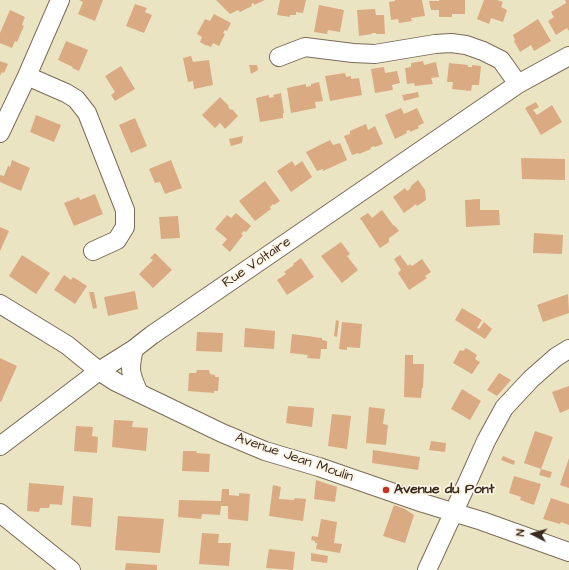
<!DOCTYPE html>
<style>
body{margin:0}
#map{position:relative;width:569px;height:570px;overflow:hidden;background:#ebe4c3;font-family:"Architects Daughter",sans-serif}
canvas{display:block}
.north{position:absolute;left:513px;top:514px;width:40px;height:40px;-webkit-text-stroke:3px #fcf5e5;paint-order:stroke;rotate:276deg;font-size:11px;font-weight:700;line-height:16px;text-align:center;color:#3b2a1e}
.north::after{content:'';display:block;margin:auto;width:14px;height:18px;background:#3b2a1e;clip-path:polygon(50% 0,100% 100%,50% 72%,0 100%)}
</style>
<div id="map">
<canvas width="569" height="570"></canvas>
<div class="north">N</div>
</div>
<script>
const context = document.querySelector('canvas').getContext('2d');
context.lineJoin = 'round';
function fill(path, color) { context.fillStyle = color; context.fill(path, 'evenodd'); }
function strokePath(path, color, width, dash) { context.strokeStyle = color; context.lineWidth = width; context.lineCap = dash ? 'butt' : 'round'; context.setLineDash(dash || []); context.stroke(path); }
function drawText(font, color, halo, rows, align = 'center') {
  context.font = font + ' "Architects Daughter",sans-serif'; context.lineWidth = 3.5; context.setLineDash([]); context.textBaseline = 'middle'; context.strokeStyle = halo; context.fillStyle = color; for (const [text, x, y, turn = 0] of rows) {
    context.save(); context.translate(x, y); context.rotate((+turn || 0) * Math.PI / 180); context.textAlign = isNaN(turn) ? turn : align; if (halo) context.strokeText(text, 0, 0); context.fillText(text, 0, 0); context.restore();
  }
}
fill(new Path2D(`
 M79,0H103L95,21L78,14L83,2Z
 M216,0H265L254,5V3L251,4L252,6L240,12L238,10L230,14Z
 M280,0H306L303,13L296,12V15H290V17L277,15Z
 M395,0H422L425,16L411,18L412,21L399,23L398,19L391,20L389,2L395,1Z
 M439,0H465V14H452V17H439V10H431L429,1H439Z
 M484,0H497L503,2L501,7L507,10L503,22L491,18L489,24L477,19Z
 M565,0H569V31L567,28L556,35L548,21L554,17L551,12L566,3Z
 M135,4L147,8L145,12L152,15L144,33L126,26Z
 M319,5L344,10L340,32L328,30L327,34L314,32Z
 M375,9L376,15H384L385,34H376V33H372V34L359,36L357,10Z
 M10,10L25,17L22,25L24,26L17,42L15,41L12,48L0,43V33Z
 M214,14L231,23L227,31L225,30L223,33L225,34L219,46L213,43L211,47L207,45V46L200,42L202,37L197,34L205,19L210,21Z
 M538,19L551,41L534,51L531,45L520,52L514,41L515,40L513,35Z
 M66,41L88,50L79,71L72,68L73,67L58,60Z
 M191,56L193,62L209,60L213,85L194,89L193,81L188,82L183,58Z
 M0,61L8,64L4,73L2,72L0,76Z
 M423,61L424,65L436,62L439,77L431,78L433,84L415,86L414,83L407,84L405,68L411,67V63Z
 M449,63L468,65V67H472V65L481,66L479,85H472L471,91L452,89L453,82H447Z
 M249,65H257L258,70L251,74Z
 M121,66L135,89L115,101L111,95L115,92L105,76Z
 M384,67L385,73L397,71L400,83L392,85L393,90L375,93L371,69Z
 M345,73L346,77L351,76V79L359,78L362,95L330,101L325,76Z
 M319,82L323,101L315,102L316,108L291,113L287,88L306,84V87L311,86V84Z
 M418,92L419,97L404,101L402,95Z
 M281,93L284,113H283V118L260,122L256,98L269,95V98L274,97L273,95Z
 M220,97L229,106L228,107L231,110L232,109L238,116L225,129L220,123L215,128L202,115Z
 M536,102L539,107L533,110L537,115L552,105L562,122L541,135L525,108Z
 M401,108L404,114L417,108L424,123L418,126L419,128L410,132V130L406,131L407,133L395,139L385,115Z
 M36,115L61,125L54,142L30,132Z
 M135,118L147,146L131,153L119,125Z
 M366,124L368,130L375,126L383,144L375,147L374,146L370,148L371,149L359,154L358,153L352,155L344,136L350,134V131Z
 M243,136L242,143L231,146L229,139Z
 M330,140L333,145L340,143L347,160L323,171V169L317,171L306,152Z
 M521,158L565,159V180L522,179Z
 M12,160L30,168L21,191L0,182V175L4,176L8,166L10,167Z
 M171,160L182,188L165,194L160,182L155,183L149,169Z
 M292,161L295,166L302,161L312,177L291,192L277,171Z
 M418,180L425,190L426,200L417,206L416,204L404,213L393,197L405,188L407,191L410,189L411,186Z
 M265,181L280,201L274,205L273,204L270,207L271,209L255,221L239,201Z
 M95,194L103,214L74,226L64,203L79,197L80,200Z
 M480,199V210H499L500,225L466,227L465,200Z
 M382,210L393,225L395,226L399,231L389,238V242L380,248L360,218L368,213L372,218Z
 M236,213L251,226L246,232L244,231L241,234L243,235L230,252L222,245L227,239L215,229L227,215L231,218Z
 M178,216L180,238L161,239L159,217Z
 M0,227L9,231L0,251Z
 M534,233L563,235L562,254L533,253Z
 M341,242L350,254L347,256L358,270L342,283L321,256Z
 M155,253L172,270L153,288L139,274L153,260L150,258Z
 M22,255L50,273L36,294L9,276Z
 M400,255L408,266L410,264L412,266L422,259L431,272L425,276L427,278L409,290L398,273L401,270L394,259Z
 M301,258L314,277L287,295L277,280L286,274L284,272L294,265L293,264Z
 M64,275L71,280L73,277L87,286L75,304L54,290Z
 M135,291L138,309L108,316L104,297Z
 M89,292H94L97,308L93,309Z
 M568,294L569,313L543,322L537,305Z
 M462,308L482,320L477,328L479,329L484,322L492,329L485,339L455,320Z
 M336,320L339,321L337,337L334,336Z
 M342,322L362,324L360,348L347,347V350L339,349Z
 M245,328L275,331L274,349L244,347Z
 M197,332L223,333L222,352L196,351Z
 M292,334L322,338V340L327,341V349H321L320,359L307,358L308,355L290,353Z
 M466,348L477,355L475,359L480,362L472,374L453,363L460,350L463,351Z
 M405,355H413V364H424L423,388H422L421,398L404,397Z
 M0,358L17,366L1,402L0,401Z
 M197,370H209L210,374L215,375V377H219L218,391H214V393L188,391L189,373H196Z
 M499,373L511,380L497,396L487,390Z
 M569,386V409L560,413L552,392Z
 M462,389L481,401L470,420L451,409Z
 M288,406L314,408L312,427L286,423Z
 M369,407L385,409L383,424L388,425L386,445L366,443Z
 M332,414L351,416L347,449L328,446Z
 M114,420L133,421L132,427L148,428L146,451L112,447Z
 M76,426L93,427L92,436L98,437L97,453L74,451Z
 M535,431L553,437L541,469L552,472L550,478L539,475L541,469L524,463Z
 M431,441L446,443L445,452L429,450Z
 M373,450L420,457L418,470L372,463Z
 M183,451H197L196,453L210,454L209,472L182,471Z
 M503,456L515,461L514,465L501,460Z
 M569,458V488L560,485Z
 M514,476L541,484L534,505L520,500L521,497L509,493Z
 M316,480L337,487L335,502L314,499Z
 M29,483L64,486L62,505L50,504L49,508H40L39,512L27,511Z
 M273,485L281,487L279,499L294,500L295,498L306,499L303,521L269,516Z
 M222,489H229V495L239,496V493L250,494L248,521L228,519V506H221L220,515L202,514L201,519L178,517L179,500L221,501Z
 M73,496L93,498L91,527L71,525Z
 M551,498L569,504V525L561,522L560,524L543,519Z
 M394,505L405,509L414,515L405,543L383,536Z
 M118,516L164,519L160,553L115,550Z
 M321,519L337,522L334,543L342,544L340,553L316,549L317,543H315V541L311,540L312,536L318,537Z
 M202,533L219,534L218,543H231L229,566L199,564Z
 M269,549L295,552L293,570L266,568Z
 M311,553L328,556L327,563L311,561Z
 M126,563L157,565V570H125Z`), '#daaa82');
const minor = new Path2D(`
 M279,57L305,47L353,53L375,54L435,44L451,43L466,45L483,51L501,60L518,84
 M27,76L66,93L76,99L87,113L125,210V227L117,240L93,251
 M0,133L27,76L60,0
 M0,304L67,345L99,371L116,382L222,433L265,451L319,467L423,503L482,521L569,552
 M134,349C129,369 130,374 139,393
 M0,446L99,371L134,349L152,335L518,84L569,56
 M0,513L71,570
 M427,570L469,479L486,441L504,408L531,379L556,357L569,349`);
strokePath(minor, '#796b58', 20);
strokePath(minor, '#fff', 18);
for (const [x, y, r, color] of [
 [386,490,4,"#c8321e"]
]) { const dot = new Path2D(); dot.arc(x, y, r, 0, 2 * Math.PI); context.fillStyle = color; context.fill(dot); strokePath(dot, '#fcf5e5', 1.5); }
drawText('14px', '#3b2a1e', '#fcf5e5', [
 ["Rue Voltaire",257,263,-34],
 ["Avenue Jean Moulin",294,458,19]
]);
drawText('bold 14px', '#3b2a1e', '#fcf5e5', [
 ["Avenue du Pont",394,490]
], 'left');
</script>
